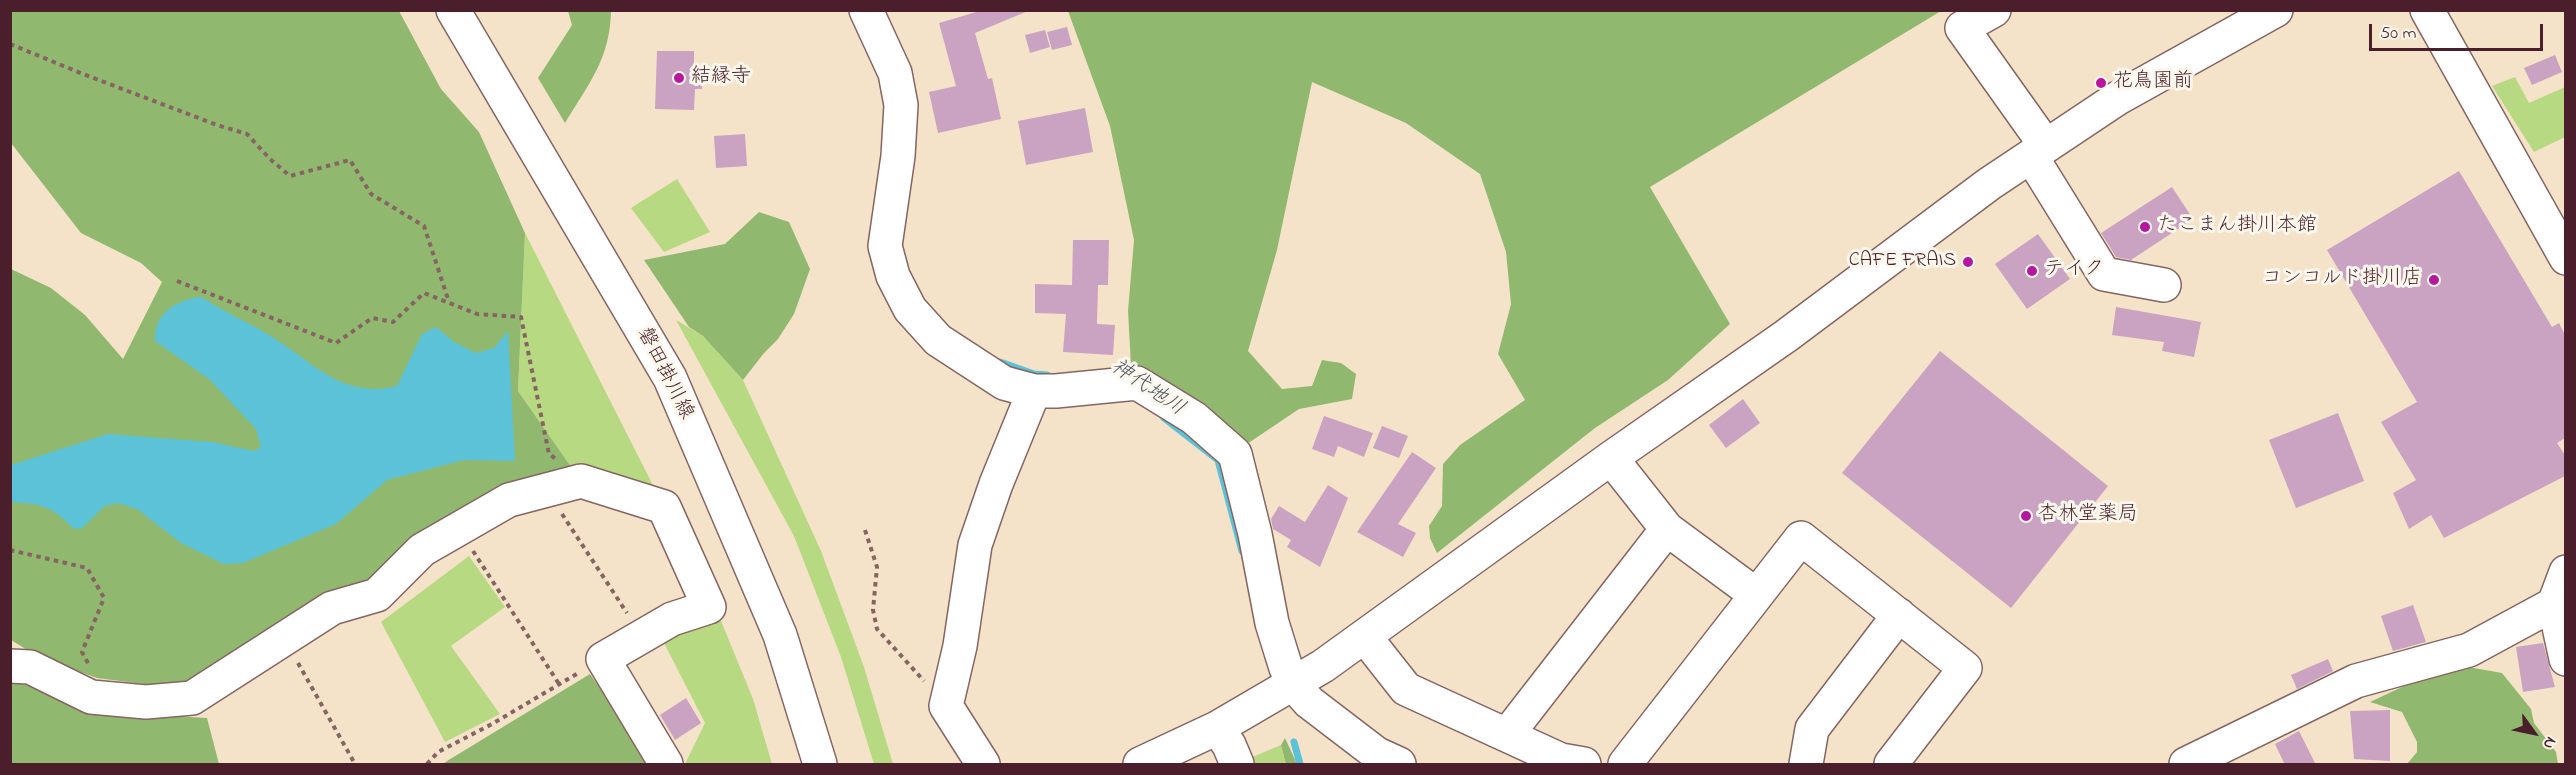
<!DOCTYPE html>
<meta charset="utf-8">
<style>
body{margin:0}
#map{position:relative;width:2576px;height:775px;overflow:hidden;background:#f4e3c8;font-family:"Indie Flower",sans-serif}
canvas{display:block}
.frame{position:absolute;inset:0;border:12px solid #4a1f2b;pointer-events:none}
.north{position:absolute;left:2504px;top:703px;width:60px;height:60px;-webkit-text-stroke:4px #fbf7ec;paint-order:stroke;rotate:123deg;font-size:16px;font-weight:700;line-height:24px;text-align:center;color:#4a1f2b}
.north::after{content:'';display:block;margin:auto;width:21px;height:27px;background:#4a1f2b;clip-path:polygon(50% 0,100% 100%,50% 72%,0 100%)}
.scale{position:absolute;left:2369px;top:24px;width:174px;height:27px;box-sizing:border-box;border:3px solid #4a1f2b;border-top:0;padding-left:8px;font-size:18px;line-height:21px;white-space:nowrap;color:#4a1f2b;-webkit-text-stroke:4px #fbf7ec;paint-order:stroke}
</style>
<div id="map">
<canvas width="2576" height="775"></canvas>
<div class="frame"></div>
<div class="north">N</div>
<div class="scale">50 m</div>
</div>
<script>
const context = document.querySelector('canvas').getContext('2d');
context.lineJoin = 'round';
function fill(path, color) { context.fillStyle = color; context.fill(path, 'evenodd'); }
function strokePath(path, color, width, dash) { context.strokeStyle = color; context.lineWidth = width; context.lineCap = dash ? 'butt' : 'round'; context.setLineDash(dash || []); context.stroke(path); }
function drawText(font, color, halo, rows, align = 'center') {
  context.font = font + ' "Indie Flower","Klee One",sans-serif'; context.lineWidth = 6; context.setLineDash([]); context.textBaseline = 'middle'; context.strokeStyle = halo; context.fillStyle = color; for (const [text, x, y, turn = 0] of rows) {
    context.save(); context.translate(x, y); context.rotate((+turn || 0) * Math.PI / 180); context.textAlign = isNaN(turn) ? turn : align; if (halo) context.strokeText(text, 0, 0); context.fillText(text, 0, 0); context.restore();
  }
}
fill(new Path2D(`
 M2515,77L2529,103L2565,87V137L2534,152L2492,86Z
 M677,179L710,232L664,252L631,208Z
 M525,233L664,507L576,474L518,391Z
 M676,320L703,336L743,380L821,551L864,667L893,764H874L841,657L794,536Z
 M469,556L505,607L451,646L500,714L445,742L381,622Z
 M719,616L753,699L772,764H685L705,723L661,637Z
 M1281,745L1286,764H1243V761Z`), '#b6d981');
fill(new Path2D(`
 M11,11H399L441,89L479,132L525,233L518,391L576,474L182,689L97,678L37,656L11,640V269L51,288L85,315L123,359L162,282L141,263L81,233L11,143Z
 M568,11H611C610,59 589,83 565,123L538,78L572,25Z
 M1068,11H1941L1650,187L1730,324L1668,380L1595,428L1437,553L1430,538L1429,526L1442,506L1443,464L1460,445L1525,400L1498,354L1511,304L1506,252L1480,174L1406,123L1312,82L1277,250L1248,351L1282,389L1312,386L1322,360L1341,363L1356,374L1352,399L1299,409L1244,446L1164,387L1131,366L1128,311L1134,240L1110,126Z
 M759,212L789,222L810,269L794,314L778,339L764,353L743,380L703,336L689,327L644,260L725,244Z
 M10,661L106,712L207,718L219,764H11Z
 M2451,664L2502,673L2531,709L2534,723L2556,752L2558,764H2407L2417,752V742L2402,712L2370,702Z
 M590,674L653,764H443L447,761Z
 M1285,738L1297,764H1286L1281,745Z`), '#90b96f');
fill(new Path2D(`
 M201,297C223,311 247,322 269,335C312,361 342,400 397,386L422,334L436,327L454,342L476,353L494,348L508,331L515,461L464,460L387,480L336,524L243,563L224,564L181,543L137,509L117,503L105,506L82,528L74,529C51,506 43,504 11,502V465L108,434L212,442L254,451L261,447L256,429L209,379L155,341C154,313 176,300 201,297Z`), '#5bc2d8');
strokePath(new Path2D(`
 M1000,362L1034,374L1047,375
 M1164,418L1218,460L1242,551
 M1294,742L1300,764`), '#5bc2d8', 7);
fill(new Path2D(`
 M983,10L1028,11L975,33L988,79L992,78L1001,119L938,133L929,92L956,86L939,23Z
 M1067,27L1072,45L1052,50L1047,32Z
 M1045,30L1050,47L1030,53L1025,35Z
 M657,51H694V67L702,68V89H695L694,110L655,109Z
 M2555,55L2562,72L2532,85L2524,68Z
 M1085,108L1093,152L1026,165L1018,121Z
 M745,134L747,166L716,168L714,136Z
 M2459,171L2552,327L2559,323L2565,335V438L2557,443L2565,455V476L2444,538L2431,515L2409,529L2393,493L2416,480L2381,422L2417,402L2327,250Z
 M2172,187L2193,219L2131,260L2116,257L2101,233Z
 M2038,234L2070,279L2027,309L1995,264Z
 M1073,240H1109L1108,285H1098L1097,324L1115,325L1113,355L1063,352L1066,314L1035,313V284L1072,285Z
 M2116,307L2201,322L2194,357L2162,351L2164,342L2112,335Z
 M1940,351L2108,486L2011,608L1842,473Z
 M1743,399L1760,423L1726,448L1709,425Z
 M2338,413L2364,481L2296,508L2269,440Z
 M1324,416L1373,433L1364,457L1338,446L1334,457L1312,449Z
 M1382,426L1408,436L1399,458L1373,448Z
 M1412,452L1436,468L1398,524L1416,533L1403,557L1357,532Z
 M1328,485L1348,498L1320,567L1287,547L1291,540L1273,529L1271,519L1279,506L1305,522Z
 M2413,605L2426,642L2393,651L2381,616Z
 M2543,643L2555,687L2523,692L2516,647Z
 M2328,659L2333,671L2297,689L2291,675Z
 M686,698L701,723L675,740L660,715Z
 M2390,710V761L2354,759L2350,711Z
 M2299,731L2316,765H2285L2275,744Z`), '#cba3c2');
const minor = new Path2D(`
 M866,10L895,73L901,105L898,156L885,246L893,276L910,309L938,340L1004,383L1034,391H1056L1137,383L1194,418L1235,454L1255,534L1272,623L1286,668L1293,684L1309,702L1377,754L1399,764
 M1994,10L1962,28L2046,146
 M2427,10L2566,258
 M2031,156L2104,274L2164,285
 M1611,458L1667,529L1755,594
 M2566,572L2554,604L2566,659
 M1365,637L1406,689L1561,760L1584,764
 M10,666L30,667L91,697L146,702L192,698L332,608L377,595L422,550L509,500L581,481L664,507L709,607L672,619L603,659L666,764
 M1217,728L1229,745L1237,764
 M1507,735L1667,529
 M983,764L946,706L960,646L975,545L996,484L1034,391
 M1140,764L1217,728L1323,666L1611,458L1786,336L1989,184L2118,98L2276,10
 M1625,764L1801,538L1965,668L1891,764
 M1806,764L1812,729L1899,615
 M2186,764L2356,681L2469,650L2554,604`);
const major = new Path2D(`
 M453,10L670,378L780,635L820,764`);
strokePath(minor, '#866462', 36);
strokePath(major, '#866462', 36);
strokePath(new Path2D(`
 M10,44L83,74L217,125L247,134L270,159L290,176L350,160L371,194L424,226L449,302
 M177,281L336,343L372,318L393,322L424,293L477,314L521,317L549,454L556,459
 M562,514L627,613
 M865,530L877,567L873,610L877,629L924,681
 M10,550L87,568L104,598L82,652L89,665
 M473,551L559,684
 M298,663L355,764
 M427,764L438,752L492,724L580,672`), '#866462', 4, [4.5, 4.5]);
strokePath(minor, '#fff', 33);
strokePath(major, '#fff', 33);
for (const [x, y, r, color] of [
 [679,78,6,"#b5179e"],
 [2101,83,6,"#b5179e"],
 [2145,227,6,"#b5179e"],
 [1968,262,6,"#b5179e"],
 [2032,271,6,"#b5179e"],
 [2434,280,6,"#b5179e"],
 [2026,516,6,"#b5179e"]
]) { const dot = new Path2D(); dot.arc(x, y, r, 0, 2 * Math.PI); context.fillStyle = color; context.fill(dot); strokePath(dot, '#fbf7ec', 2); }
drawText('20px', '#4a1f2b', '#fbf7ec', [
 ["結縁寺",691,78],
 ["花鳥園前",2113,83],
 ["たこまん掛川本館",2157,227],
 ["CAFE FRAIS",1956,262,"right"],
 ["テイク",2044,271],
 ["コンコルド掛川店",2422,280,"right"],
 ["杏林堂薬局",2038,516]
], 'left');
drawText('20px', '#4a1f2b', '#fbf7ec', [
 ["磐田掛川線",664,374,63]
]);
drawText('italic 21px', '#505868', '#fbf7ec', [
 ["神代地川",1147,389,34]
]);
</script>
